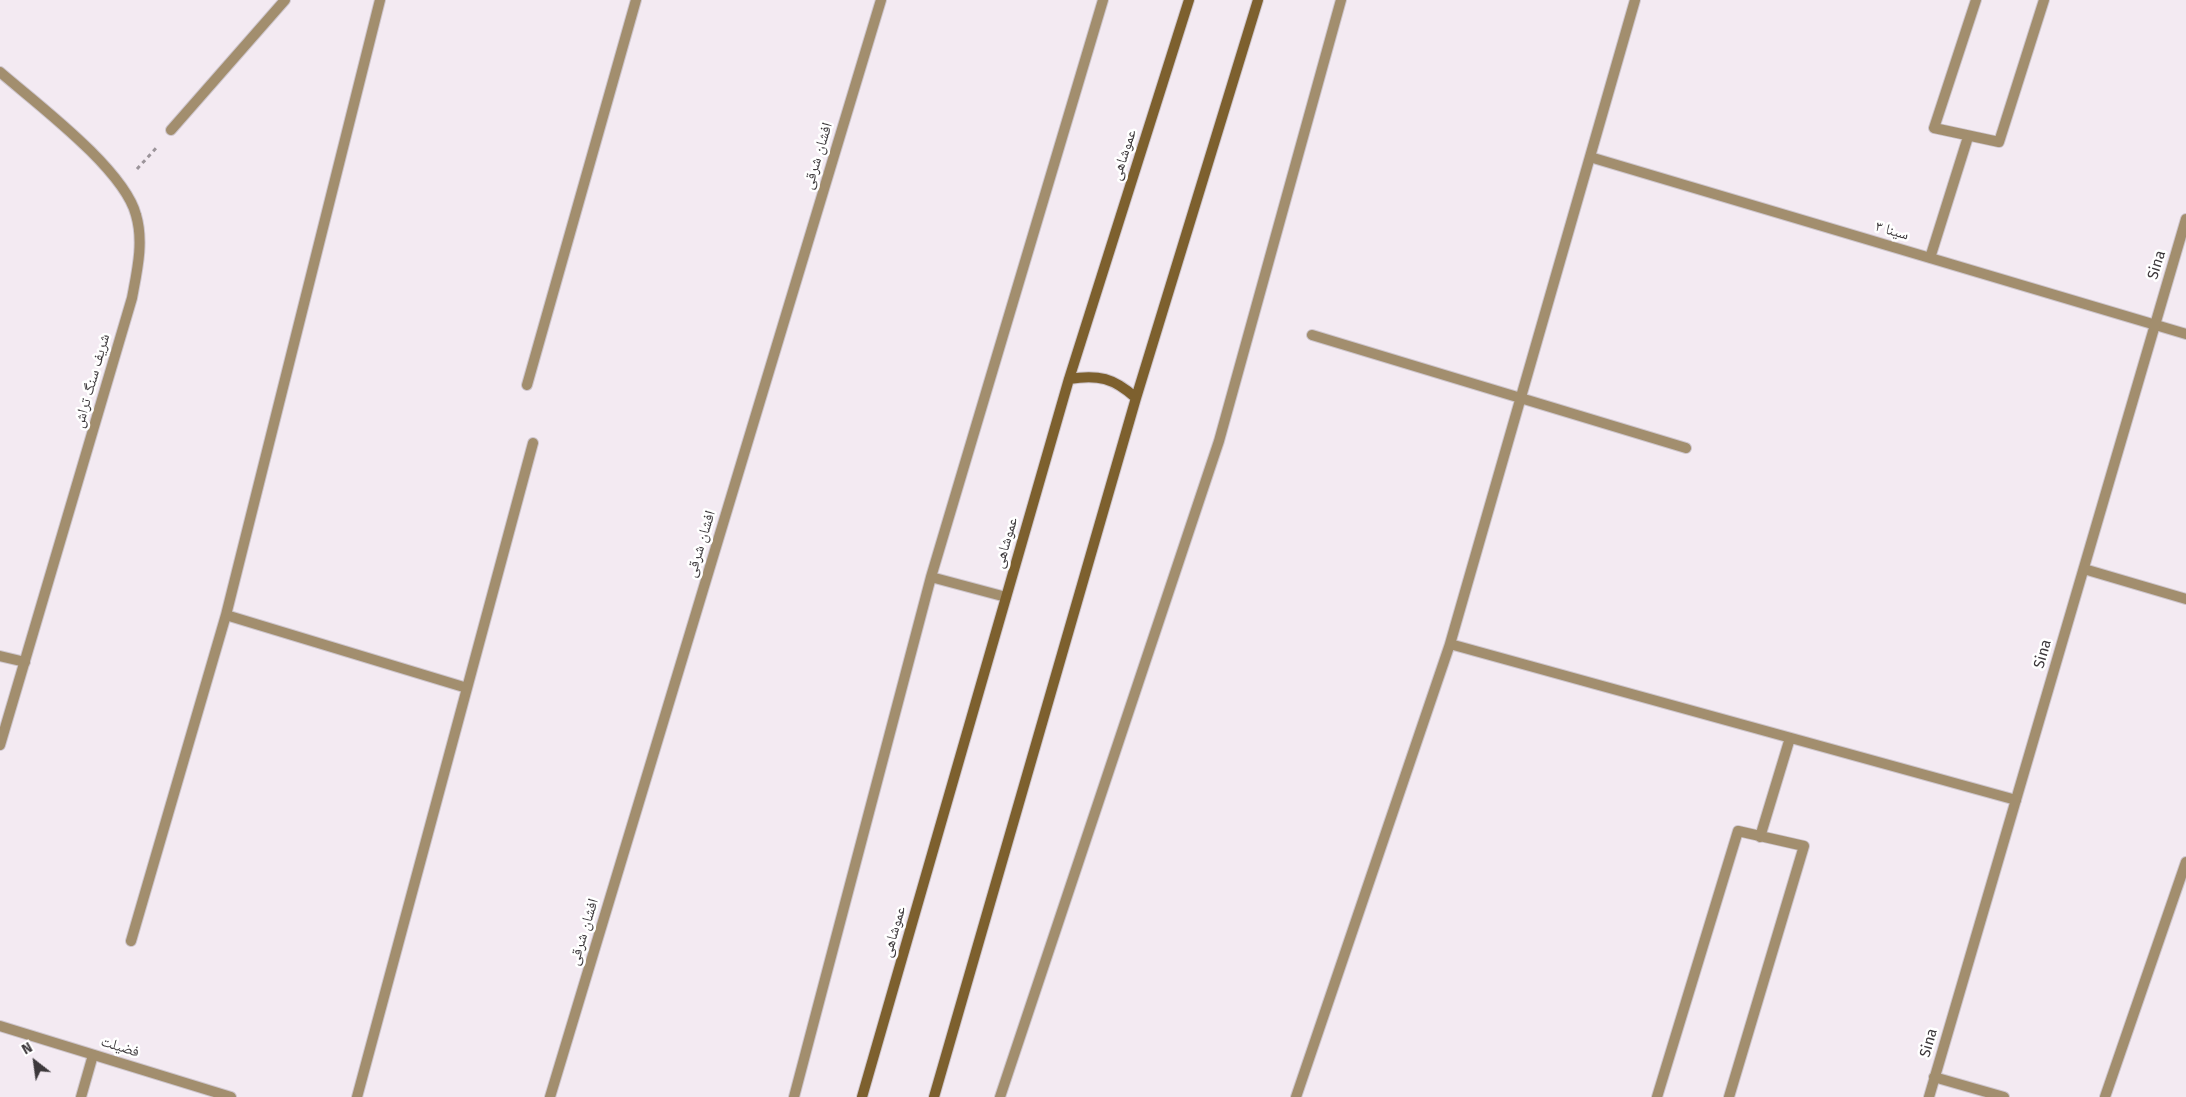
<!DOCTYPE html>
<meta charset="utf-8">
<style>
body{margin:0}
#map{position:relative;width:2186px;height:1097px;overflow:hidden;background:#f3eaf2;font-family:"Fira Sans",sans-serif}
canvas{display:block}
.north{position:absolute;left:10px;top:1037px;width:50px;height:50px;-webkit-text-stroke:4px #fff;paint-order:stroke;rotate:330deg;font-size:14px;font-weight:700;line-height:20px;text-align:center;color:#3c383b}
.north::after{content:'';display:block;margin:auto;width:18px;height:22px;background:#3c383b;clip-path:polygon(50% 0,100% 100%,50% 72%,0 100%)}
</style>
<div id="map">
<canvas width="2186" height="1097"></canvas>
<div class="north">N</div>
</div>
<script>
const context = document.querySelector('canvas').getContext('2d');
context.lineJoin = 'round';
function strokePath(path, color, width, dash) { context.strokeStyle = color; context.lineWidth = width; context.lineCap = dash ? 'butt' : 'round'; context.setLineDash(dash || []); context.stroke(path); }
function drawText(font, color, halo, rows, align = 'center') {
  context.font = font + ' "Fira Sans","Noto Naskh Arabic",sans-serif'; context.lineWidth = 5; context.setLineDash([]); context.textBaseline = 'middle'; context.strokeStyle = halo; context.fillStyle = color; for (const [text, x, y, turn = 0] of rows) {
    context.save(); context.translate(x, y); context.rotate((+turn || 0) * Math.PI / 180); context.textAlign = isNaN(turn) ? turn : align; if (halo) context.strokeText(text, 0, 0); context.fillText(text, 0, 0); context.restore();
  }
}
const minor = new Path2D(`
 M1976,0L1934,128L1999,142L2044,0
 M171,130L285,0
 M1590,157L2186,334
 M1930,258L1968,137
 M1312,335L1686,448
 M527,385L636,0
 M2084,569L2186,599
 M931,577L1006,597
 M226,615L380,0
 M1450,644L1635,0
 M0,656L25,662
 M1760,837L1790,738
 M131,941L226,615L467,688
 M81,1097L93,1055
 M357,1097L533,443
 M794,1097L931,577L1103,0
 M1000,1097L1219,441L1341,0
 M1296,1097L1450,644L2016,800
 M1657,1097L1738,831L1804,846L1729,1097
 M2105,1097L2186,862`);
const tertiary = new Path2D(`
 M0,72C37,104 124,169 136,215C144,242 137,271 132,298L0,745
 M0,1026L231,1097
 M1934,1077L2004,1097
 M550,1097L881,0
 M1929,1097L2186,219`);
const secondary = new Path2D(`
 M1069,379C1098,374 1114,378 1136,398
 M862,1097L1069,379L1189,0
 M934,1097L1136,398L1258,0`);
strokePath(minor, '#cec6cd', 12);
strokePath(tertiary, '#cec6cd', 12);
strokePath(secondary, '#cec6cd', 12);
strokePath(new Path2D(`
 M137,169L158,146`), '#9b949a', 3, [4, 4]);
strokePath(minor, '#a28e6e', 10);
strokePath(tertiary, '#a28e6e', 10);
strokePath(secondary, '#7d602e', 10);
drawText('15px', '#3c383b', '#fff', [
 ["عموشاهی",1124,155,-72],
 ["افشان شرقی",818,156,-73],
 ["سینا ۳",1892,231,16],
 ["Sina",2157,265,-73],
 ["شریف سنگ تراش",92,381,-74],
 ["عموشاهی",1006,543,-74],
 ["افشان شرقی",701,544,-73],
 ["Sina",2043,654,-74],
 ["افشان شرقی",584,932,-73],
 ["عموشاهی",894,932,-74],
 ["Sina",1929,1043,-74],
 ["فضیلت",120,1047,17]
]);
</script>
